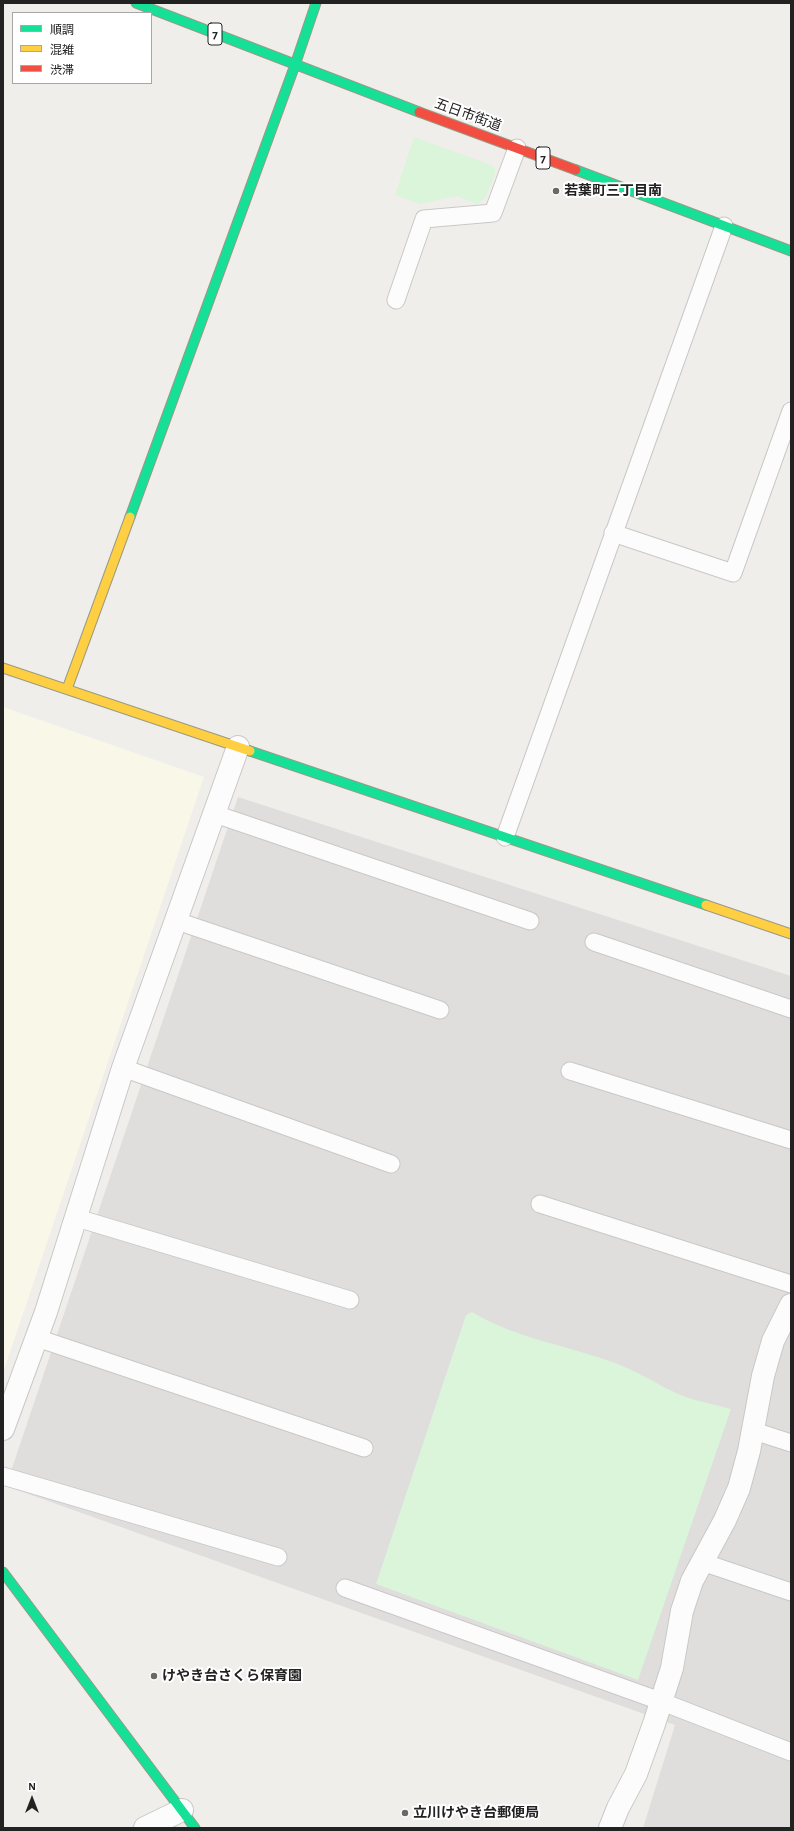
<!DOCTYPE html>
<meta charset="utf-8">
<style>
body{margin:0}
#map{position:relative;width:794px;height:1831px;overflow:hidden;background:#f0eeeb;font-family:"Alegreya Sans","Noto Sans JP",sans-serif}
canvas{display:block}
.frame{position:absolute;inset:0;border:4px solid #222;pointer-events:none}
.legend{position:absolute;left:12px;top:12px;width:140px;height:72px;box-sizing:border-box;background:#fff;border:1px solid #a7a7a7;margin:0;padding:5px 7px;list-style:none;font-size:12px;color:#222}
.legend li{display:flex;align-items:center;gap:8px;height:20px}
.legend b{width:20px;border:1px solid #a7a7a7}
.north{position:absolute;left:12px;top:1779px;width:40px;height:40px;-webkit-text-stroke:3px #fff;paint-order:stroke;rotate:0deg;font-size:11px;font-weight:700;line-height:16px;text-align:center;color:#222}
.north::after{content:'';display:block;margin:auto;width:14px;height:18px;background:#222;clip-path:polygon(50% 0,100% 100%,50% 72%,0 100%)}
</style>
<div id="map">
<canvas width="794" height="1831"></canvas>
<div class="frame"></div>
<ul class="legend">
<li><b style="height:5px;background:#16e098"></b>順調</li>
<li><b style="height:5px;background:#ffcf43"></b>混雑</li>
<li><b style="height:5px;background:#f24e42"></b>渋滞</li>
</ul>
<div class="north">N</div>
</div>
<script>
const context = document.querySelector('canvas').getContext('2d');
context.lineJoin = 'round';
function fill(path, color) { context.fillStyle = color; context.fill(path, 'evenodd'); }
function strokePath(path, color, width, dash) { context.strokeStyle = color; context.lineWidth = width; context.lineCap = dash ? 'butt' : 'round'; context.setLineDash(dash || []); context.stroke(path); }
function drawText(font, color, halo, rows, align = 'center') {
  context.font = font + ' "Alegreya Sans","Noto Sans JP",sans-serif'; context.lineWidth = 4; context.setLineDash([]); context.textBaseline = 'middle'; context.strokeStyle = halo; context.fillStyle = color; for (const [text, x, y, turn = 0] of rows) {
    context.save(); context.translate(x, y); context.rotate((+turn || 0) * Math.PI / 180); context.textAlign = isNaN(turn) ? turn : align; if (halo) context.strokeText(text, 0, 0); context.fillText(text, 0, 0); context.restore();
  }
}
fill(new Path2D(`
 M238,797L791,976V1828H643L675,1725L6,1486Z`), '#dfdedc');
fill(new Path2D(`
 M3,707L204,777L3,1373Z`), '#f8f7e8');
fill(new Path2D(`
 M414,137L491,165L496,170L486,197L477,204L456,196L420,204L395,195Z
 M472,1312C515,1338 565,1345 612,1362C636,1370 656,1384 678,1394C694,1401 714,1404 731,1409L638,1680L376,1584L466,1315Z`), '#daf5da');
const lane = new Path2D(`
 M396,300L424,219L493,213L517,148
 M613,533L733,573L791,411
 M215,814L530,921
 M505,837L724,226
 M177,921L440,1010
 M594,942L791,1009
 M123,1068L391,1164
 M570,1071L791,1140
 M540,1204L791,1284
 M77,1218L350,1300
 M37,1338L364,1448
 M754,1431L791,1443
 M3,1476L278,1557
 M702,1562L791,1592
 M345,1588L660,1701L791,1752`);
const street = new Path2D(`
 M3,1429L46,1312L123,1068L238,747
 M145,1828L182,1810
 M610,1828L618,1808L636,1774L654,1724L672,1668L682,1611L692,1581L725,1520L739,1488L749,1451L763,1376L773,1341L791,1305`);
const fast = new Path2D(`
 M136,3L419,112
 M576,170L791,251
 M130,517L295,65L316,3
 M250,751L706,905
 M3,1572L195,1828`);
const slow = new Path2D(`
 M3,668L250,751
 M67,689L130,517
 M706,905L791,934`);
const jam = new Path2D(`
 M419,112L576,170`);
strokePath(lane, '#c9c8c7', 19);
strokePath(street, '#c9c8c7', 24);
strokePath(fast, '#999a82', 11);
strokePath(slow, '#999a82', 11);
strokePath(jam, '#999a82', 11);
strokePath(lane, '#fdfcfc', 17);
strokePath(street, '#fdfcfc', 22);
strokePath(fast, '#16e098', 9);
strokePath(slow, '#ffcf43', 9);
strokePath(jam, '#f24e42', 9);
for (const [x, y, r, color] of [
 [556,191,4,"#6a6968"],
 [154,1676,4,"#6a6968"],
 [405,1813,4,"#6a6968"]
]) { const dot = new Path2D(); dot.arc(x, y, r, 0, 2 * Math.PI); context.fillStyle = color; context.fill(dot); strokePath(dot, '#fff', 1.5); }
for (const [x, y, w] of [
 [215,34,14],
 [543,158,14]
]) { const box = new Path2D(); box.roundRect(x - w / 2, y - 11, w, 22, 3); context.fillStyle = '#fff'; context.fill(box); strokePath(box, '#222', 1); }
drawText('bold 13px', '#222', null, [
 ["7",215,34],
 ["7",543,158]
]);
drawText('14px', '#222', '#fff', [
 ["五日市街道",468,115,20]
]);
drawText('bold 14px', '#222', '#fff', [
 ["若葉町三丁目南",564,191],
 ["けやき台さくら保育園",162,1676],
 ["立川けやき台郵便局",413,1813]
], 'left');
</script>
